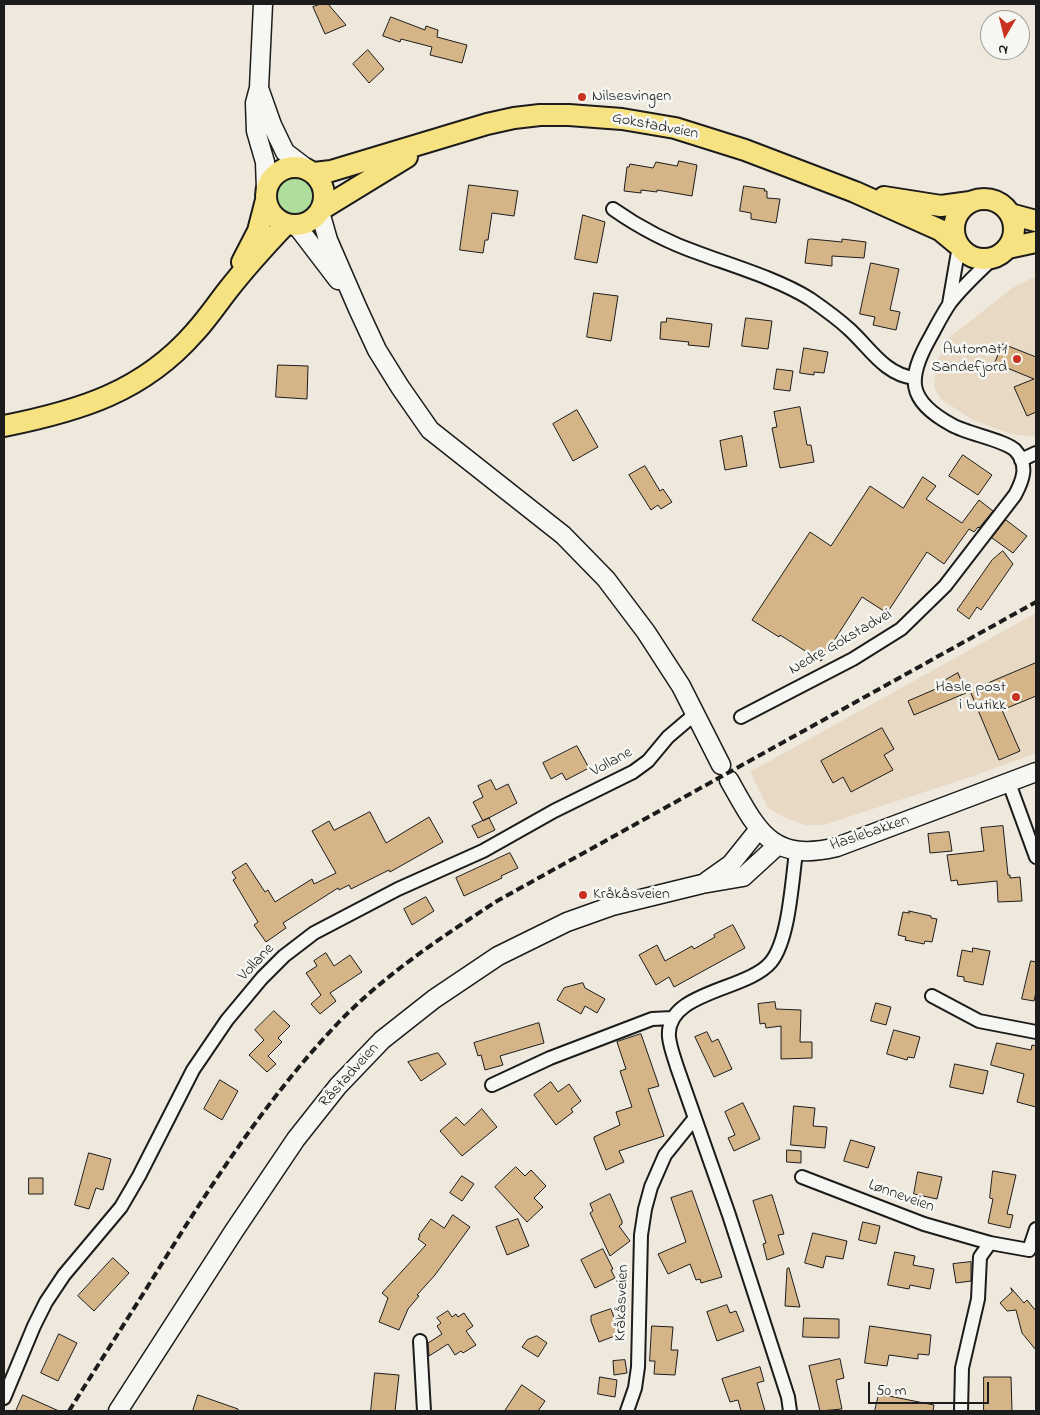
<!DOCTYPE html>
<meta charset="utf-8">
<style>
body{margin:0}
#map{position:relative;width:1040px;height:1415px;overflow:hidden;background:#efe9dd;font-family:"Indie Flower",sans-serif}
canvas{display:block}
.frame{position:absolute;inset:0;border:5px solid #1c1c1c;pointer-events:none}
.north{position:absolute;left:980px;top:10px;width:50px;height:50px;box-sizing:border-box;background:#f6f6f2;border:1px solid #9f9f9c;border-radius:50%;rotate:188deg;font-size:14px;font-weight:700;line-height:20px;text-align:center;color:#1c1c1c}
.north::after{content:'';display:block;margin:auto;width:18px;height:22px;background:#c8321e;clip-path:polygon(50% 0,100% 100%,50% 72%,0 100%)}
.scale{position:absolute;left:868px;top:1382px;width:121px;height:22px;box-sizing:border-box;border:2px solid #1c1c1c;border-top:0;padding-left:6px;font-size:15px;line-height:18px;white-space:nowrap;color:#1c1c1c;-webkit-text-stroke:4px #f6f6f2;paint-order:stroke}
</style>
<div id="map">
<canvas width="1040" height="1415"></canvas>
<div class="frame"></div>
<div class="north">N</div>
<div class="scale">50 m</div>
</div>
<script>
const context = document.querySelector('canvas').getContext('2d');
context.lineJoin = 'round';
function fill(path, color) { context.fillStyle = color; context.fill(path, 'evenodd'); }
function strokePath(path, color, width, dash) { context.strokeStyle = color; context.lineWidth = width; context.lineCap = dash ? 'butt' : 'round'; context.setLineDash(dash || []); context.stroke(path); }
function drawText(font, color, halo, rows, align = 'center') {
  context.font = font + ' "Indie Flower",sans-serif'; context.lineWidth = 5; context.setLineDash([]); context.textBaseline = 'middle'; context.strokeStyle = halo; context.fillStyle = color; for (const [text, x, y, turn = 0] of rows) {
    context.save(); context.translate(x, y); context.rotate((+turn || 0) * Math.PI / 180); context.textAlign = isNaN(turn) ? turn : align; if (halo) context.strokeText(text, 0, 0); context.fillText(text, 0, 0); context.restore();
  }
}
fill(new Path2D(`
 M1036,276V437L1011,434L973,420L941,399L934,387L936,366L947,339L1014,287Z
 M1036,613V753L973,776L824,825H805L786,818L768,808L750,772Z`), '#e7d9c4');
fill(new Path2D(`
 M275 195a19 19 0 1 1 38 0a19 19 0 1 1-38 0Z`), '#afdd9c');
const building = new Path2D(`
 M321,4H328L346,25L325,34L313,7Z
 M391,17L425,30L426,26L438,30L437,37L467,45L462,63L430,55L432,47L401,39L400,42L383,36Z
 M368,50L384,69L369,83L353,64Z
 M679,161L697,165L692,196L657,190V192L641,190V193L624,191L627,167H629L630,164L653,168L656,162L677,166Z
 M469,185L518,191L514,216L492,213L488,240H485L483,253L460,250Z
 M744,186L765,189L764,191H767V198L780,199L776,223L751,219V213L740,211Z
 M583,215L605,222L597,263L575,259Z
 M811,239L842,242V239L866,242L864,258L832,256V266L805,263L808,240Z
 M871,263L899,269L890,310L900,312L896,330L873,325L875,317L860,314Z
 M594,293L618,296L611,341L587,337Z
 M667,318L712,324L709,347L688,345L689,342L660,339L661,322H666Z
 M746,318L772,321L768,349L742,346Z
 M1003,344L1036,357V412L1027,416L1014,387L1034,379L995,363Z
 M804,348L828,352L824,373L814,372V375L800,373Z
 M278,365L308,366L307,399L276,397Z
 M777,369L793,371L790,391L774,389Z
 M800,407L807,445H811L814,462L780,468L772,428L777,427L774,412Z
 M577,410L598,447L573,461L553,424Z
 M742,436L747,466L725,470L720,441Z
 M963,455L992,475L978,495L949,476Z
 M645,466L660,491L663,489L672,502L661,509L658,505L651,510L629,475Z
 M923,477L936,486L926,499L962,523L979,500L993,511L979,528L978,527L974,532L969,529L944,564L927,552L887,613L862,597L821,661L780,635L779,637L752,620L810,532L831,546L870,486L903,508Z
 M1006,520L1027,536L1013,553L992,538Z
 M1003,551L1013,564L981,610L977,607L969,619L957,610L992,560Z
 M1036,663V696L1002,710L1020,751L999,760L970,691Z
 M958,673L966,693L914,715L908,701L938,688L937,685Z
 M882,728L894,749L884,755L893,770L851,792L843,777L833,783L821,761Z
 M577,746L589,768L566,780L562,773L551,779L543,763Z
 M491,780L496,790L508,784L517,803L483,821L473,802L483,797L478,786Z
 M370,812L386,843L429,817L443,842L390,872L389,870L351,889L349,885L339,890L338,888L283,923L286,928L266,942L254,925L258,922L233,880L236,878L232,872L246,863L265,892L268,890L275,902L312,879L314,884L336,873L312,831L329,821L334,830Z
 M489,818L495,830L478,838L472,826Z
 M1003,826L1008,875H1010V878L1020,877L1022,901L998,902L997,881L958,885L957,880L951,881L947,855L984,851L981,828Z
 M949,832L952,851L930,853L928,834Z
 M510,853L518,868L501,876L502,878L464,896L456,878Z
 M426,897L434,911L412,925L404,909Z
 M909,911L931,916V918L937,919L932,942L925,941L924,944L905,940L906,937L898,935L903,912L909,913Z
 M733,925L745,948L674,987L669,977L656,985L639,955L657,945L665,961L692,946L694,949L715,937L714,935Z
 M973,948L990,951L983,985L964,981V977L957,976L962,950L972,952Z
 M326,953L334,966L350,955L362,972L330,993L336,1001L320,1014L311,1004L321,995L306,973L317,966L314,961Z
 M1031,961L1036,962V992L1034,1001L1022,999Z
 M583,983L585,988L605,999L597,1013L585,1006L581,1014L557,1000L564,988Z
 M775,1002L776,1009L801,1010L800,1042H812V1058L781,1059V1026L766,1028L765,1023L760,1024L758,1004Z
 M876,1003L891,1007L886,1025L871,1021Z
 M274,1011L290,1026L278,1038L282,1042L268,1056L276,1064L267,1072L249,1055L264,1040L255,1030Z
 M539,1023L544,1043L500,1056L503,1065L485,1070L481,1055L478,1056L474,1043Z
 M894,1030L920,1037L914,1058L908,1057L907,1060L887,1054Z
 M707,1032L712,1042L718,1039L732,1069L714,1077L695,1037Z
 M641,1034L659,1086L648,1089L664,1136L619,1151L624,1162L606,1170L594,1139V1137L620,1125L616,1112L632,1107L620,1071L626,1069L617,1042Z
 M997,1043L1031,1050L1032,1045L1036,1046V1107L1017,1102L1024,1074L991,1065Z
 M438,1053L446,1064L421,1081L408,1062Z
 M955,1064L988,1071L983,1094L950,1087Z
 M220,1080L238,1091L222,1120L204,1109Z
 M551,1082L558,1092L569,1084L581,1101L571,1109L573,1112L556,1125L534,1095Z
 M743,1103L760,1139L734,1151L728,1138L735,1135L725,1112Z
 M794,1106L815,1108L813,1126L827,1127L825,1148L791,1145Z
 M482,1109L497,1127L462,1156L440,1131L456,1117L464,1125Z
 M851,1140L875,1147L868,1168L844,1161Z
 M787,1150L801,1151V1163L787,1162Z
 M89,1153L111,1159L103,1190L96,1188L89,1209L75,1205Z
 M516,1167L525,1176L531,1170L546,1186L534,1198L543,1207L527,1222L495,1187Z
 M993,1171L1016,1175L1007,1214L1013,1215L1010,1228L988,1223L993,1199L990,1198Z
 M918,1172L942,1177L937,1199L914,1194Z
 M462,1176L474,1184L462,1201L450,1193Z
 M29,1178H43V1194H29Z
 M692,1191L722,1277L701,1283L700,1279L696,1280L690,1264L668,1274L658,1254L686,1242L671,1198Z
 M610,1194L622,1221V1224L619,1226L630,1241L610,1256L590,1213L593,1211L590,1204Z
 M772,1195L784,1234L778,1235L784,1254L767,1260L763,1244L766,1243L753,1201Z
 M453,1215L470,1227L435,1275L417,1295L419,1296L408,1309L399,1330L379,1322L388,1298L382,1293L426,1245L418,1239L420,1236L419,1235L431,1219L444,1228Z
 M518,1219L529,1246L507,1255L496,1227Z
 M863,1222L880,1226L876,1244L859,1240Z
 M813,1233L847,1241L843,1259L826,1256L823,1268L805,1263Z
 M603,1249L613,1269L611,1270L615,1278L595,1288L581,1260Z
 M895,1252L915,1256L913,1265L934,1269L930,1289L910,1285L909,1289L888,1285Z
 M113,1258L129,1273L94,1311L78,1296Z
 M971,1262V1281L956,1283L953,1264Z
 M789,1268L800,1307L785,1306L787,1269Z
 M1011,1288L1024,1303L1027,1300L1036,1311V1350L1022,1333L1016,1310L1007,1311L1000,1303L1012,1292Z
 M727,1305L730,1313L736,1311L744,1331L717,1341L707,1312Z
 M611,1309L620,1334L599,1342L591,1321V1316Z
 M448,1311L452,1317L456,1314L458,1317L464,1313L473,1326L466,1331L476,1345L463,1353L461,1351L455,1355L448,1344L429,1356L428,1343L442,1334L437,1326L441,1323L437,1318Z
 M804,1318L839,1319V1338L803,1337Z
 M652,1326L673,1327L671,1350H678L675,1375L654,1374L655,1361H650Z
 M870,1326L931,1335L929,1355L918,1354V1359L889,1355L887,1366L865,1363Z
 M59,1334L77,1343L58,1381L41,1373Z
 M537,1336L547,1343L538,1357L522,1347L527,1340Z
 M840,1359L844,1378L836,1380L842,1409L820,1411L809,1366Z
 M625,1360L627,1373L614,1375L613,1361Z
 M760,1367L764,1381L757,1383L765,1411H741L738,1400L730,1402L722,1379Z
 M375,1373L399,1375L395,1411H371Z
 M600,1377L617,1380L615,1397L598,1394Z
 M984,1377H1011L1012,1411H984Z
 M522,1385L545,1401L538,1411H505Z
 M879,1394L934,1405L933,1411H875Z
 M23,1395L59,1411H16Z
 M198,1395L238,1409V1411H193Z`);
fill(building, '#d5b488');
strokePath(building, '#1c1c1c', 1);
const minor = new Path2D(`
 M613,209C640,228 669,243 701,254C734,266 780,280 810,299C823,308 837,318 849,329C870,348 884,374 914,378
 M949,304L959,246
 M1021,460L1036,453
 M741,717L853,659L901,629L945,586L1015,495C1023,480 1029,465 1015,450C1004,440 968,434 952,425C906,400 907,378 931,336C937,325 943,313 950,303C962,287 978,273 992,259
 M1009,783L1036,857
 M932,996L979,1021L1036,1032
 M492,1085L550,1058L652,1019L672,1018
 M802,1177L924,1224L990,1243
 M420,1341L424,1411
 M4,1398L34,1326L46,1302L64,1275L121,1207L139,1176L193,1070L227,1020L262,978L284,956L314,933L398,889L483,851L554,811L633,772L648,761L668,737L695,714
 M627,1411L635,1388L638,1367L641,1235L645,1209L651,1187L665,1155L694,1119
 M790,1411L788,1397L729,1215L677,1067C674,1057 670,1047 669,1037C665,991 747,991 771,962C789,940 792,881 796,852
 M961,1411L962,1368L978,1299L980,1257L990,1243L1029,1250L1036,1229`);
const secondary = new Path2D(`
 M263,4L259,88L255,103L256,131L265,162L266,189
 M260,91L272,125L285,152L306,168
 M320,212L328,240L358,309L377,350L400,387L430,430L563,535L606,579L646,632L681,686L721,765
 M296,225L338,280
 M729,780C758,831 771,863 837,847L1036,772
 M707,881L731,864L759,829
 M118,1411L234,1231L296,1139L338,1086L382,1040L434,999L498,956L567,922L612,906L702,884L743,877L778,845`);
const primary = new Path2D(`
 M266 196a29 29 0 1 1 58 0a29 29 0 1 1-58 0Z
 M314,173L331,171L487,124L514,118L540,115H569L622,119L675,128L745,150L855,192L940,230L957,244
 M884,197L941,206L970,202
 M954 229a30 30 0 1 1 60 0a30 30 0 1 1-60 0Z
 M322,209L407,157
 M1010,214L1036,221
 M1008,248L1036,242
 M242,262L258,231L266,200
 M4,426C79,411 143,392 195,332C207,319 217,304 228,290C246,267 266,245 286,224`);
strokePath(minor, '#1c1c1c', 16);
strokePath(secondary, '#1c1c1c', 21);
strokePath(primary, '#1c1c1c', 24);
strokePath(minor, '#f6f6f2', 12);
strokePath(secondary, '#f6f6f2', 18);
strokePath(primary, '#f7e281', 20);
strokePath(new Path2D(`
 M69,1411C101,1360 134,1309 166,1257C218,1174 271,1094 338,1023C385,974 442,937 497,901L1036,602`), '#1c1c1c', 4, [8, 4]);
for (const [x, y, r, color] of [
 [582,97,5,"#c8321e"],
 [1017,359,5,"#c8321e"],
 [1016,697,5,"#c8321e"],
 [583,895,5,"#c8321e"]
]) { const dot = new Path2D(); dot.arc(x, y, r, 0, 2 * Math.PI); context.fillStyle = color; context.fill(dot); strokePath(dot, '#f6f6f2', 2); }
drawText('16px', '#1c1c1c', '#f6f6f2', [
 ["Nilsesvingen",592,97],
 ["Automat1",1007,350,"right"],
 ["Sandefjord",1007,368,"right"],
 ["Hasle post",1006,688,"right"],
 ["i butikk",1006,706,"right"],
 ["Kråkåsveien",593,895]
], 'left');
drawText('16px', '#1c1c1c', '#f6f6f2', [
 ["Gokstadveien",655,127,11],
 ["Nedre Gokstadvei",841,643,-30],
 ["Vollane",612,763,-29],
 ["Haslebakken",870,834,-19],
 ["Vollane",257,963,-47],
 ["Råstadveien",350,1076,-48],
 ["Lønneveien",901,1197,20],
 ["Kråkåsveien",623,1303,-88]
]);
</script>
